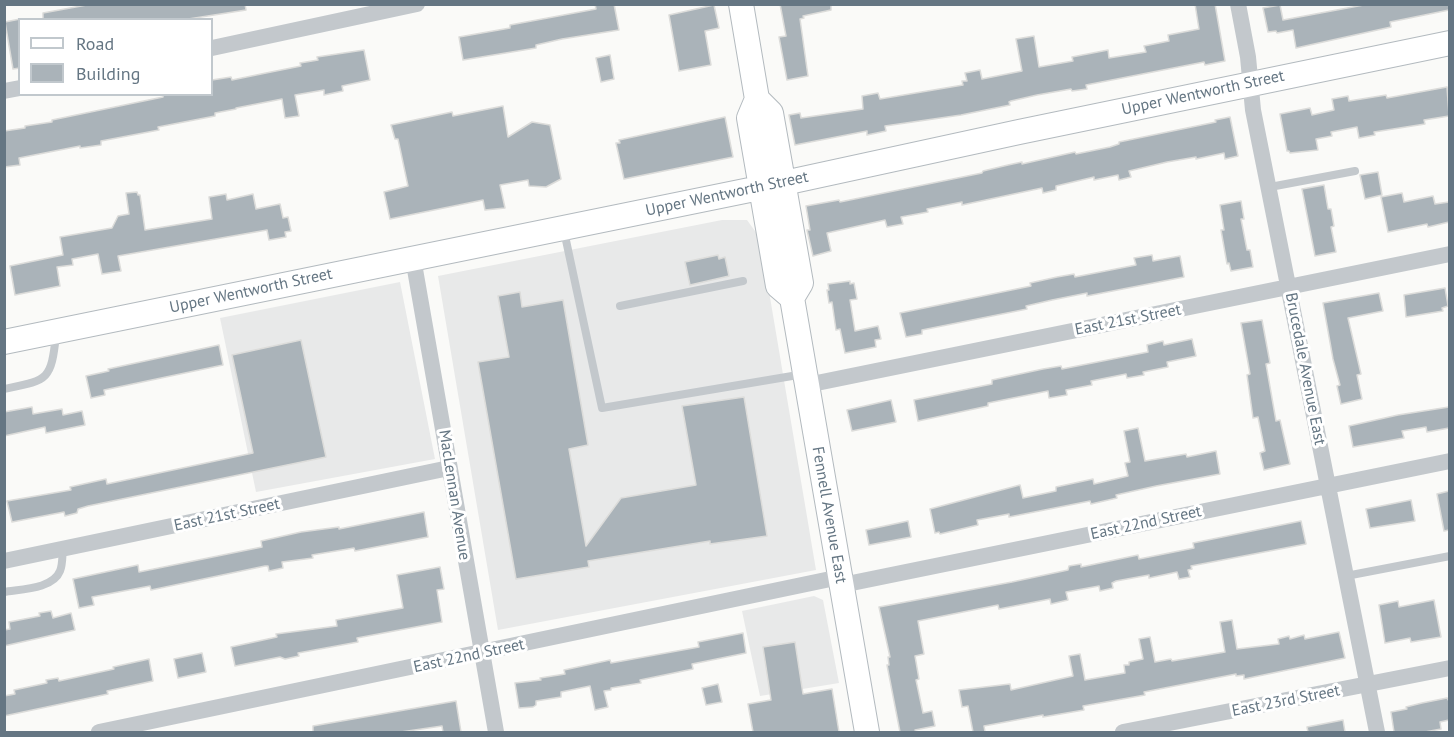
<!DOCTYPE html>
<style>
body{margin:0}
#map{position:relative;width:1454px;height:737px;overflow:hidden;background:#fafaf8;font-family:"PT Sans",sans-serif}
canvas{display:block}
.frame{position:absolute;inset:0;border:6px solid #657683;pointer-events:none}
.legend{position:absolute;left:18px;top:18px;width:195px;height:78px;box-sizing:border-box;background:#fff;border:2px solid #c1c8cd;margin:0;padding:8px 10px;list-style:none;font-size:18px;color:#657683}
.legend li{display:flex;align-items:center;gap:12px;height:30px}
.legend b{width:30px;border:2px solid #c1c8cd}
</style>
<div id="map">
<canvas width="1454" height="737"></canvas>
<div class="frame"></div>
<ul class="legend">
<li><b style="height:8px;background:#fff"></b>Road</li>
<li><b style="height:16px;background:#aab3b9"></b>Building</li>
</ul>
</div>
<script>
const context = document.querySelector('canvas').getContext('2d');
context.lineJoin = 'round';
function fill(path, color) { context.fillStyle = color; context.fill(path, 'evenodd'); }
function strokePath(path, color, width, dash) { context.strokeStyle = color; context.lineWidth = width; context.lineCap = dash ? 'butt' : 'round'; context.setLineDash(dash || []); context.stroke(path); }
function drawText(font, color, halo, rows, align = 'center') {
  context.font = font + ' "PT Sans",sans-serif'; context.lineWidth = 6; context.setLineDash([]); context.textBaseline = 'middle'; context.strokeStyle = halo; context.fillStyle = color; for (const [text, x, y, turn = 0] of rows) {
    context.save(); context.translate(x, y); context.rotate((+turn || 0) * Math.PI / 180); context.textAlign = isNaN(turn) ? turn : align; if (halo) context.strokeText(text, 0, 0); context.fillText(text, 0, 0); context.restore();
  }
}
fill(new Path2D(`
 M722,220H747L760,238L816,570L498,630L438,276Z
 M400,282L435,459L256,492L220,318Z
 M814,596L823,600L839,683L760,696L742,611Z`), '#e8e9e9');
const building = new Path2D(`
 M92,4H245L246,10L182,20H43V13Z
 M595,4H614L619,30L562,39L536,45V48L463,60L459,37L510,28V25L596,9Z
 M780,4H831V10L803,16L804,18L800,19L808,76L787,80L779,37L786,36Z
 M1195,4H1215L1225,61L1205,65L1204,62L1086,85L1087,89L1072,91L1071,89L1037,95L1011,101L1009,102L1010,105L961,115L885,126L886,131L867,135V131L795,145L789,115L800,113L801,118L863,109L862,96L878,93L880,99L963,85L962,81H967L965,73L980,70L982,79L1022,71L1016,39L1034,36L1039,67L1073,61L1072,57L1108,50L1109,58L1146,52L1144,46L1169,41L1168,35L1199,29Z
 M1369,4H1449V10L1390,22L1391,27L1296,48L1293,30L1277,33L1276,31L1268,32L1263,8L1280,5L1283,20Z
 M714,5L719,28L705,31L711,65L679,71L669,15Z
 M20,19V68L13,69L5,22Z
 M364,50L370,80L342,86L343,91L324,95V90L295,95L299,116L285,118L282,99L236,108V109L215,113V116L158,127L159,130L101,141V145L80,148V146L19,158L20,165L4,167V131L25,128V126L52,122V120L163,97V94H212V80L231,77L232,80L266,73L301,66L300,63L318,60L317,57Z
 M610,55L614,79L601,82L596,58Z
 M1447,87L1449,116L1424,120L1425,124L1374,132L1375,135L1359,138L1357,127L1331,132L1332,136L1316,139L1318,150L1290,153L1289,151H1287L1280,114L1310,108L1312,115L1334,110L1332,99L1348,96L1349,101L1386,95L1387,98Z
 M503,106L508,137L532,122L550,125L561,179L546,187L529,186L528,180L500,185L505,208L485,210L483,200L390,219L384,192L408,186L398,139H395L391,125L452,112L453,116Z
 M725,117L733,157L624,179L616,143H620L619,140Z
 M1230,117L1238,156L1225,159L1224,153L1196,159V157L1167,162L1129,171L1131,177L1119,180L1118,175L1094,180V177L1056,186V190L1043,193L1042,188L962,205V202L927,209L928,212L901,217L903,224L887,227L885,220L827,233L831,251L813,256L807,230H810L806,206L839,200L840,202L982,173L983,171L1008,165L1022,162V164L1075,152L1076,154L1110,147L1119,144V142L1216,122L1215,120Z
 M1378,172L1382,195L1365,199L1360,175Z
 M1324,185L1328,209H1331L1334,226L1331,227L1336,252L1315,256L1302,189Z
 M137,192L138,195H140L145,230L212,219L209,197L226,194L227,200L253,194L256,209L280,204L283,218L288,217L291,231L285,232L286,237L269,240L267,230L118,256L121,271L102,274L98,254L72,259L73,265L57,267L60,286L15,295L10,266L63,255L60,237L112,228L118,216L129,214L126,193Z
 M1402,193L1404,202L1433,196L1435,204L1449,202V222L1428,227L1427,224L1388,232L1381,197Z
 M1241,201L1244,219H1241L1247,250H1250L1253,267L1231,271L1229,263L1227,264L1221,230H1224L1220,205Z
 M718,255L719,259L725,257L729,276L690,285L685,262Z
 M1152,255L1153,261L1180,256L1184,277L1087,296V293L1052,300L1026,306L1027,309L922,330V334L906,337L900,313L1031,286L1030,283L1057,277L1074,274L1075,277L1136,265L1134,258Z
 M850,281V284L854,283L857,299L850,300L855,331L878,326L881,339L875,340L876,347L845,353L840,329L836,330L832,302L829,303L827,290H829L828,284Z
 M1445,288L1448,306L1442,308L1443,311L1406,317L1404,295Z
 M520,292L522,307L563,300L588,445L569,449L586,546L621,498L696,485L682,406L744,397L767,536L710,544V541L588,561L589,567L516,579L478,362L509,357L498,296Z
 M1379,293L1383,311L1348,318L1361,374L1357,375L1362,399L1341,404L1337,386L1340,385L1333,359L1323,303Z
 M1262,320L1270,363L1266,364L1276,421L1280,420L1290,464L1264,470L1260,453L1265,451L1258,417L1253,418L1247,375L1250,374L1241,323Z
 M1192,339L1196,356L1167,362L1168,367L1143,372L1144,375L1127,378L1126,374L1091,381L1092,385L1066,390L1067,395L1049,398L1048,391L988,403V406L918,421L914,400L992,384V380L1043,369L1061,366L1062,369L1148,352L1147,345L1163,341L1164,345Z
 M301,340L326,457L88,506L78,509L77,513L65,516L64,512L12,522L7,501L71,490L70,487L106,479L107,484L253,453L232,355Z
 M219,345L223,365L104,390L105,395L91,398L86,376L109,371L108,369Z
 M891,400L896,422L852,431L847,410Z
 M32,407L33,414L62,409L63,415L82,411L85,425L46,433L45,427L4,436V412Z
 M1449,407V428L1427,432L1426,427L1402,431L1404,438L1353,447L1349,426L1398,415Z
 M1138,428L1145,461L1186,454L1187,457L1216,451L1220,474L1156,486L1116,495L1117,498L1091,504L1090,501L1009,517V514L977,520L978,525L940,534L939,532L935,533L930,509L1020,485L1023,498L1056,491V487L1093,479L1094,484L1128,476L1125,463L1130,462L1124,431Z
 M1449,491V530L1444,531L1437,494Z
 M1411,500L1415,521L1370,528L1366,509Z
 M424,512L428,537L355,551L354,548L312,555L313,558L282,562L283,568L269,571L268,566H265L151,590L150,586L92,597L94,605L79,608L73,579L138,565L139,572L262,547L261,541L301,532L339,527V529Z
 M908,521L911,537L869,545L866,530Z
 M1301,521L1306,544L1191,566L1192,569L1188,570L1190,577L1179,579L1177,572L1149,578V575L1116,581L1112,583L1113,588L1100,591L1099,586L1066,592L1068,600L1051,604L1050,599L999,609L998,605L918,621L924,654L915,656L919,679L916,680L923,713L932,711L935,726L915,730L916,732H900L887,665H889L888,657H890L879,607L1012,582L1068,570L1069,566L1081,564V567L1086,566L1138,555L1139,559L1194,548L1193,543Z
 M440,567L444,589L437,590L442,622L357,638L358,642L298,653L299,656L285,659L280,657L235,666L231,647L277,637L276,634L337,626L336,620L403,608L397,575Z
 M1434,600L1441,637L1411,642L1410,638L1385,643L1379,605L1398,601L1399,607Z
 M51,611L53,618L71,613L75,630L4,646V630L10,629L9,622L40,616L39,613Z
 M1232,620L1237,649L1279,644L1278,639L1289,636L1290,639L1304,635L1305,639L1339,632L1345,658L1244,679V675L1236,676V674L1144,692L1145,695L1083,706L1084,710L1043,717V715L984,726L985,732H973L968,706L962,707L959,690L1010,684L1011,690L1073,676L1069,656L1080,654L1085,680L1125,673L1124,665H1129V662L1143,659L1139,639L1150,637L1155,662L1171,659L1172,661L1225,652L1220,622Z
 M743,633L746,653L692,664L693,669L640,680L641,683L611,688V690L604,691L608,707L595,710L590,686L561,692V697L536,701V705L533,707L519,708L515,683L541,680L540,678L565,674L564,670L610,660L611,663L699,647L698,642Z
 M795,642L803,694L832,689L839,732H753L748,704L771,700L763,647Z
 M202,653L206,672L178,678L174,659Z
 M149,659L153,681L107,691L108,694L4,716V696L15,694L14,690L47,683L46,680L58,678L59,681L114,669L113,667Z
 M718,684L722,702L706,705L702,688Z
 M1447,698L1449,701V720L1440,722L1441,729L1425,732H1394L1391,712L1407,709L1406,707L1422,703Z
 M456,701L461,732H443L442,726L401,732H313V726Z
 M1343,720L1345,732H1308L1307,727Z`);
fill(building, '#aab3b9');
strokePath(building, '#dcdcda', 1.5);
const secondary = new Path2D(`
 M741,4L757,99L749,118L778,286L792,298L867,732
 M757,99L771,113L801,283L792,298
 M4,342L784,183L1019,132L1450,43`);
strokePath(secondary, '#b3babf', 26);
strokePath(new Path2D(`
 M1270,187L1355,171
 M564,231L602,408L804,374
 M620,306L743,281
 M4,389C48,380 51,381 56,335
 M1346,576L1450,556
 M4,592C21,589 53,589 60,571C63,564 62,555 63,548`), '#c3c8cc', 8);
strokePath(new Path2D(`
 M1238,4L1248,57L1253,110L1377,732
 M212,48L417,4
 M4,91L20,88
 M413,258L496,732
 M807,385L1450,254
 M4,561L449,468
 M842,585L1450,461
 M99,732L840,577
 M1123,732L1450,668`), '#c3c8cc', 16);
strokePath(secondary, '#fff', 24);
drawText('16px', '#657683', '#fff', [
 ["Upper Wentworth Street",1203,93,-12],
 ["Upper Wentworth Street",727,194,-12],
 ["Upper Wentworth Street",251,291,-12],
 ["East 21st Street",1128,320,-11],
 ["Brucedale Avenue East",1305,369,79],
 ["MacLennan Avenue",454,495,81],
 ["East 21st Street",227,515,-12],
 ["Fennell Avenue East",829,515,80],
 ["East 22nd Street",1146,523,-12],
 ["East 22nd Street",469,656,-12],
 ["East 23rd Street",1286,701,-11]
]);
</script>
